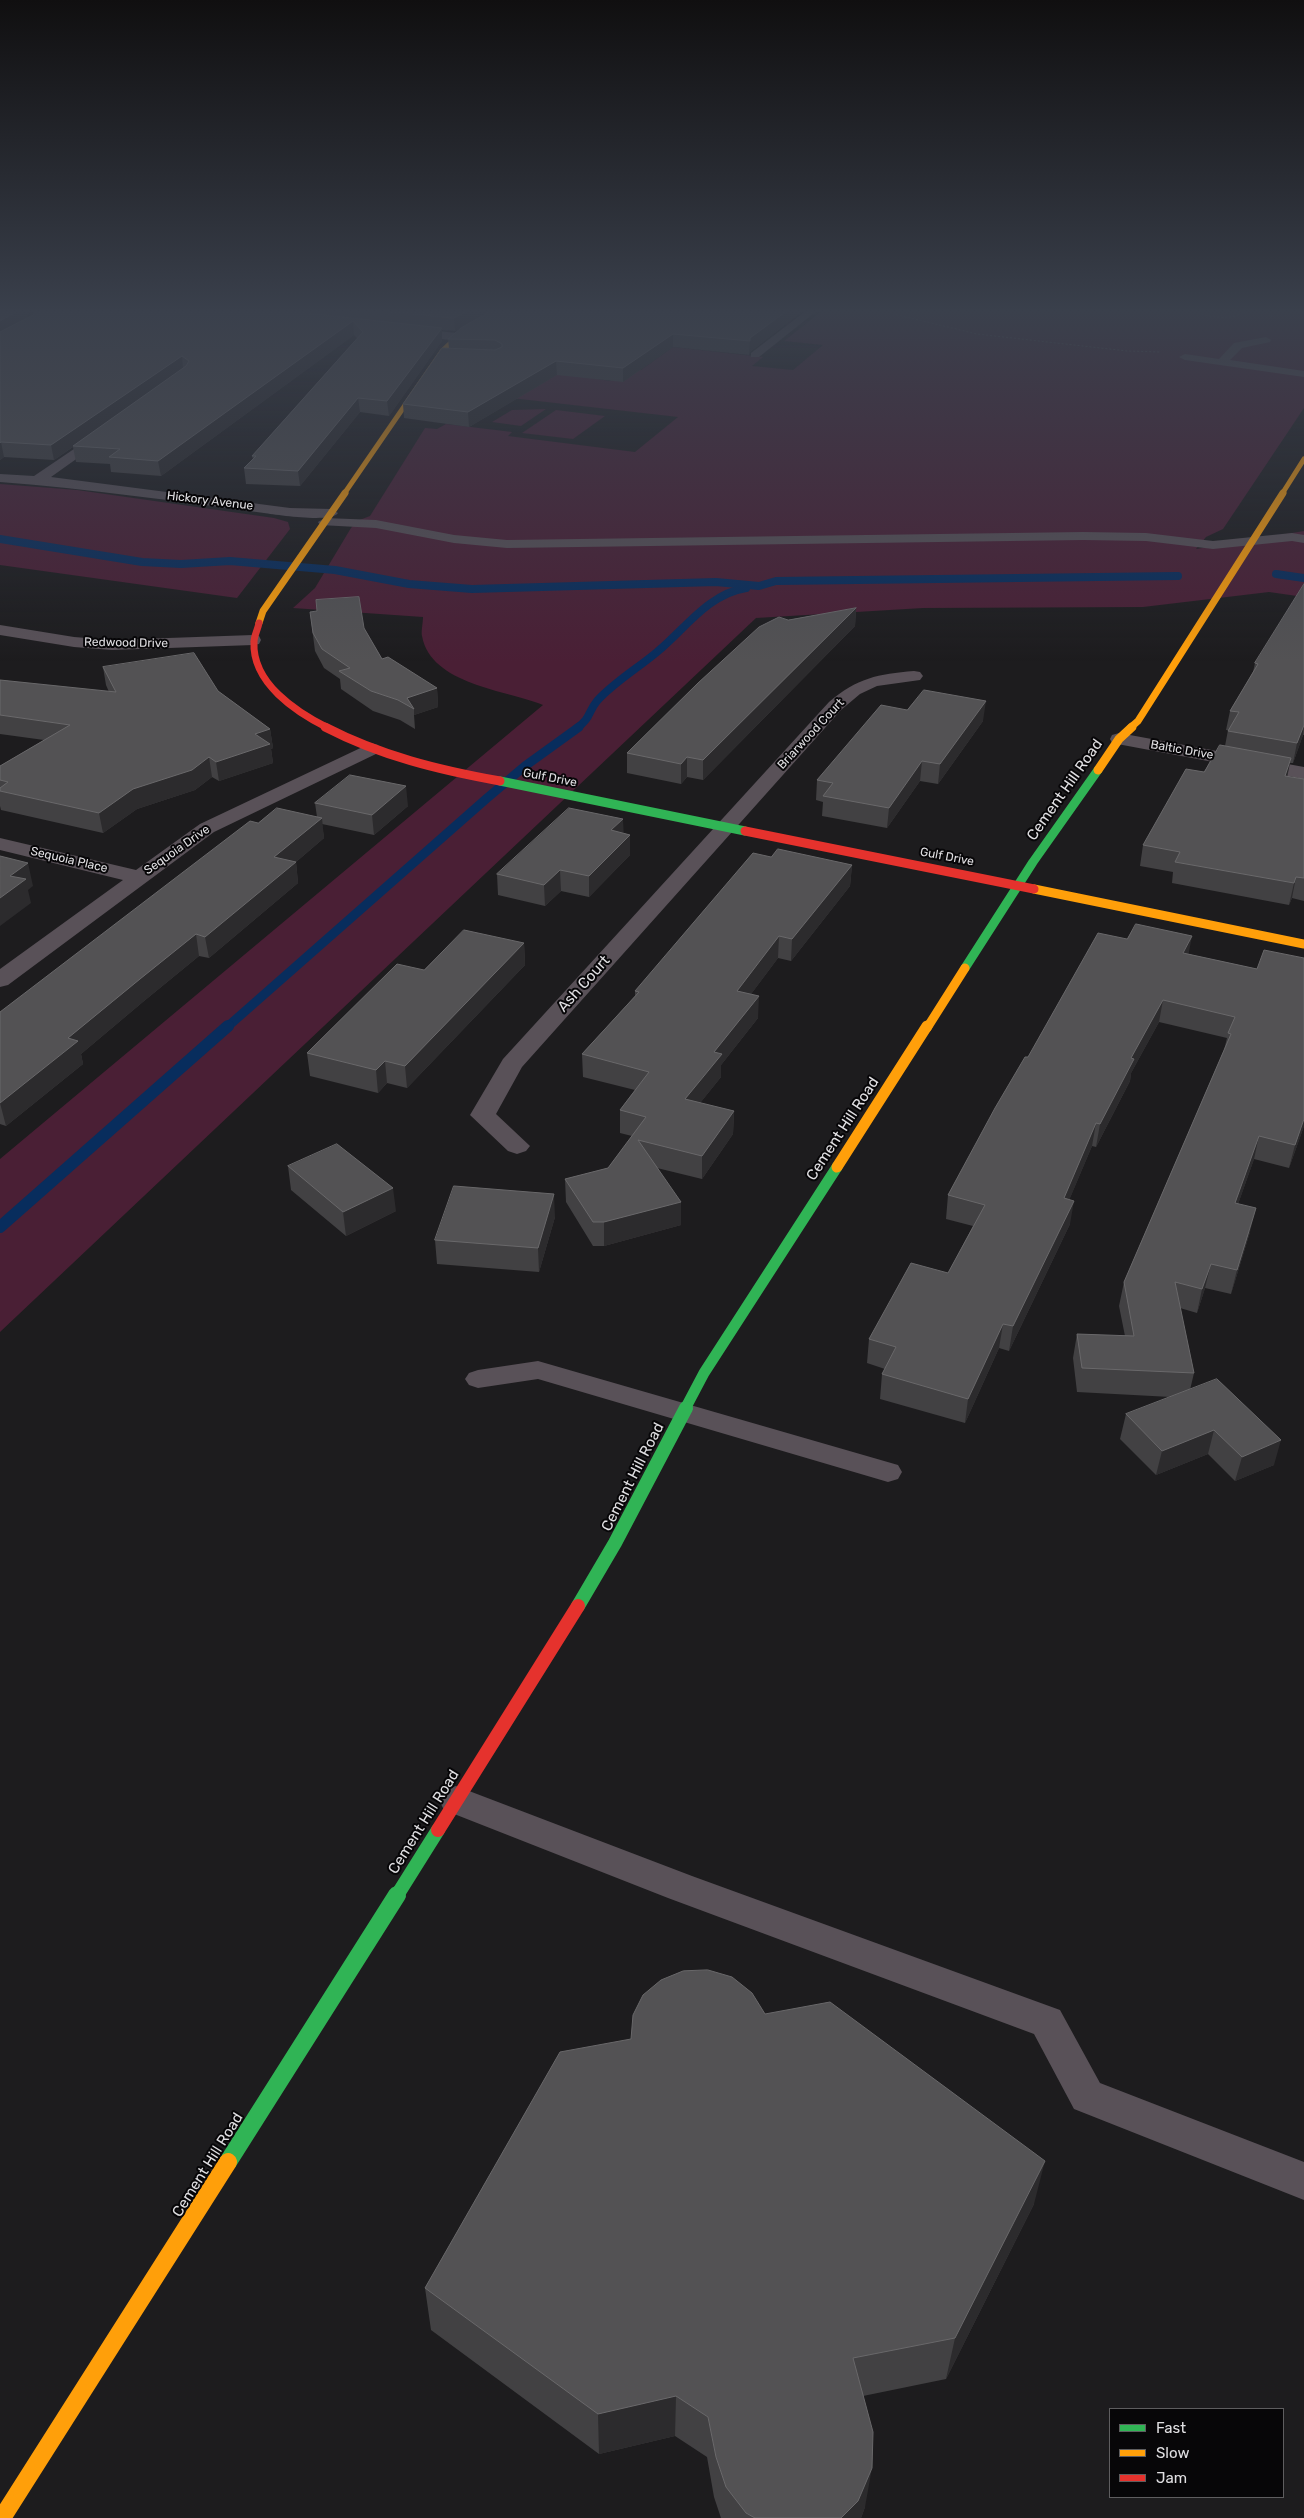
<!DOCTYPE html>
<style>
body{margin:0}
#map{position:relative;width:1304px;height:2518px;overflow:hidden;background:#1d1c1e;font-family:Rubik,sans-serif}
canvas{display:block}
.legend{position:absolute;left:1109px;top:2408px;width:175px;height:90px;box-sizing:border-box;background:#070608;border:1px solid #5e5d5f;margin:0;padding:6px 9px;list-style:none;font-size:15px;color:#e0dfe2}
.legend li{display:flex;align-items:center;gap:10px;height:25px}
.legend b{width:25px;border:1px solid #5e5d5f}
</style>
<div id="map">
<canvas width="1304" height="2518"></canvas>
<ul class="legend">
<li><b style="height:6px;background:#30b455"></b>Fast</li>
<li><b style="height:6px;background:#ff9f0a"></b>Slow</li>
<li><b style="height:6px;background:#e5322d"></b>Jam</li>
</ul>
</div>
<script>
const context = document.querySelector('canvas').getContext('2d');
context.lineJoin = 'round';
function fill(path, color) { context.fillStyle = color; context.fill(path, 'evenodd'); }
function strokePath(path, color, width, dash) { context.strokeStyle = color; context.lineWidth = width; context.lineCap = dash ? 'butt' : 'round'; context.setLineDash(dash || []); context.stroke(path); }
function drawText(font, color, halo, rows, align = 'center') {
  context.font = font + ' Rubik,sans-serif'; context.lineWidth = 4; context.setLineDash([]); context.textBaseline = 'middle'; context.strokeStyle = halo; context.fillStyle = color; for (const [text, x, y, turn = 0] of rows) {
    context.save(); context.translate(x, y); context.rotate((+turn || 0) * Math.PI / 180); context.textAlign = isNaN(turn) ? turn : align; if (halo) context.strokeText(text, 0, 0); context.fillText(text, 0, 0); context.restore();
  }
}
fill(new Path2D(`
 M823,310H1304V408L1223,529L1206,537L1196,549L1304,531V597L1269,592L1143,607L923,608L756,618L0,1332V1159L543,705C507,690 431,685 422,636C421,631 423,623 423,617L293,608L315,588L351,528L357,521L370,516L425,428L437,429L446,424L512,432L508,436L635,452L678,417L485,395L502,363L610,381L624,368L641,370L673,347L763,357L752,366L793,370L823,345L784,341Z
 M546,409L521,426L492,422L512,410Z
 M556,410L605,416L573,439L522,433Z
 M0,484L77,490L274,518L288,522L290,529L237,598L0,565Z`), '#4a1f35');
strokePath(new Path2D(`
 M0,539L142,562L181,564L230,561L335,570L409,584L472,589L716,582L759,586L776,581L1178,576
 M1276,574L1304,578
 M577,728C591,718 588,712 597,701C613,683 638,668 657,652C685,629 708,594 746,588`), '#082d5d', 8);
strokePath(new Path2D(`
 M226,1028L486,799L525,766L579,727`), '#082d5d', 9);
strokePath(new Path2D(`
 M0,1227L228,1026`), '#082d5d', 12);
strokePath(new Path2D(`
 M877,310L977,334L1127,351L1160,352
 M1186,310C1204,316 1232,323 1248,310
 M1271,317L1276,310`), '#5e5b5f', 1, [2, 2]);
fill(new Path2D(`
 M807,310H818L759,357H751V353Z
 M1266,337L1271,340L1270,342L1242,348L1230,360L1304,371V377L1185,360L1179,357L1185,354L1219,359L1234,343Z
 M325,518L376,520L454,535L507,540L1083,532L1146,533L1213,541L1292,533L1304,535V543L1292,541L1213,549L1146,541L1083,540L507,548L454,543L376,528L320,525L318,522Z
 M538,1361L898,1465L902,1472L898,1479L888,1482L538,1379L478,1388L469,1385L465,1379L469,1373L478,1370Z
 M456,1786L692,1876L1060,2010L1100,2083L1304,2162V2200L1074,2109L1034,2034L668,1898L444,1810L439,1800L444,1790Z`), '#595158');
fill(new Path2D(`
 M406,328L457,333L463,337L457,341L402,334L400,332Z
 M105,428L112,432L110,435L51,477L290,508L331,509L338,513C332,523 277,515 264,513C176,501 89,489 0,482V474L34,476Z
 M0,625L74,637L112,640L253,635L259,636L261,640L259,644L253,645L112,650L74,647L0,635Z
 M914,671L920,672L923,676L920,680L877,686L860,694L841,710L522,1067L496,1114L530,1146L526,1151L517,1154L508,1151L470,1115L503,1059L829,702C857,678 878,674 914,671Z
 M1119,733L1304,767V779L1112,743L1110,739L1112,735Z
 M371,743L378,745L380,749L378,753L214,832L8,985L0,987V969L123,880L0,850V838L136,870L200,824Z`), '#595158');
strokePath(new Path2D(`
 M500,781L745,831
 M965,968L1033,862L1098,770`), '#30b455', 9);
strokePath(new Path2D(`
 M685,1409L704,1373L837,1167`), '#30b455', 11);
strokePath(new Path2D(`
 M578,1606L615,1543L686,1408
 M396,1897L438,1830`), '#30b455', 14);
strokePath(new Path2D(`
 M228,2162L397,1895`), '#30b455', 18);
strokePath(new Path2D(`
 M344,494L443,350L457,337L505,310
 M1282,494L1304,459`), '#ff9f0a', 5);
strokePath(new Path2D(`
 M259,623L263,611L345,493
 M1130,728L1138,721L1283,493`), '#ff9f0a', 7);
strokePath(new Path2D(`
 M1098,770L1119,739L1132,727
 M1034,889L1304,944
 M927,1028L965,968`), '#ff9f0a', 9);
strokePath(new Path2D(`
 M837,1167L927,1026`), '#ff9f0a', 11);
strokePath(new Path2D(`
 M2,2518L228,2162`), '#ff9f0a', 18);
strokePath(new Path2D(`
 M259,623C258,629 254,636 254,642C252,683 296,712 328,728`), '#e5322d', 7);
strokePath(new Path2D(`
 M325,727C381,756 439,770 500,781
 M745,831L1034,889`), '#e5322d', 9);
strokePath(new Path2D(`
 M438,1830L578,1606`), '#e5322d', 14);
fill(new Path2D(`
 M0,310H31L25,319L33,315L36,310H804L750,352L749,355L673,347L623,382L557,375L469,427L404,418L403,404L449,348L448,339L480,317L455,331L442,330V341L389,416L360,412L300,486L246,484L244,468L253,459L252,456L357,338L354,335L161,476L111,472L110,464L76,462L73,447L54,460L4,457L0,460Z
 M1304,584V735H1303L1293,763H1290L1287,776L1304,779V901L1292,898L1289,905L1172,883L1173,872L1140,866L1143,845L1225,746L1228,730H1226L1230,711L1253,672L1255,663Z
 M856,608L855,626L703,780L687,777L681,784L627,773V753L788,620Z
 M310,612L364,628L382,659L437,688L438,707L414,715L415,729L400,720L373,711L341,689L340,679L324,668L315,651Z
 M103,667L218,691L270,729L273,748L271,749L273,763L219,781L212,777L195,790L137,809L103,833L1,810L0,806V766L44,740L0,734V680L109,692L106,685Z
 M907,710L983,721L938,784L920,781L887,828L822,816L823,802L816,800L817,780Z
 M315,803L408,806L374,835L322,824L324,838L296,862L298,883L209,958L199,956L144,1001L81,1054L83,1064L6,1126L0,1124V1012L258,823L317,817Z
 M624,833L630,835V855L589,897L561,891L545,906L498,895L497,874Z
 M771,857L852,865L850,886L791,961L778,958L751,994L758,1018L721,1065V1077L700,1103L734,1111L733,1134L702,1179L657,1168L681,1225L604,1246H593L566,1202L565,1179L608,1168L632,1136L620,1133V1110L635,1090L583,1077L582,1054L635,996V991Z
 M524,943L525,965L407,1088L387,1083L378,1093L310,1076L307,1053L424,970Z
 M1188,954L1257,969L1304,1126L1289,1168L1254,1159L1238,1204L1250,1232L1231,1294L1205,1288L1197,1313L1180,1308L1194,1373L1190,1390L1274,1465L1235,1481L1208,1454L1156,1475L1120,1439L1126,1414L1171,1397L1077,1392L1073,1358L1077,1334L1125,1336L1119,1306L1124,1282L1224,1050L1227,1038L1159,1022L1131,1073L1130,1081L1096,1147L1092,1146L1069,1200L1070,1224L1009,1351L999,1348L965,1423L880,1399L882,1374L885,1369L867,1363L869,1339L948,1273L973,1226L946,1219L948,1195L1028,1057Z
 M288,1166L396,1211L346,1236L291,1190Z
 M555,1217L539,1272L437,1264L435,1240Z
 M765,2014L1034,2204L946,2379L863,2396L865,2507L861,2518H721L714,2497L707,2457L675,2436L599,2454L431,2330L425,2288Z`), '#424143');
fill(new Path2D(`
 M19,310H31L24,322L0,336V321Z
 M469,310H494L455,331L454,318Z
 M788,310H804L750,352L749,355L750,338Z
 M353,321L354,335L161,476L158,461Z
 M442,328V341L389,416L387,401Z
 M673,334V347L623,382V368Z
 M182,356L183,370L54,460L51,445Z
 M556,361L557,375L469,427L468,412Z
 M358,398L360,412L300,486L298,471Z
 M1,442L4,457L0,460V443Z
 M856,608L855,626L703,780V760Z
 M437,688L438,707L414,715V709L407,698Z
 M986,701L983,721L938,784L940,764Z
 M1304,725L1303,735L1293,763L1297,743Z
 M270,729L273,748L271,749L273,763L219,781L216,762L255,734Z
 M209,757L212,777L195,790L137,809L103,833L99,813L133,789Z
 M687,757V777L681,784V764Z
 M1291,758L1287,778L1285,776Z
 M922,761L920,781L887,828L889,808Z
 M406,786L408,806L374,835L372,815Z
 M322,818L324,838L296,862L298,883L209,958L205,937L274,857Z
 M623,819L624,839L611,830Z
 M630,835V855L589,897V876Z
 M28,863L33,886L28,890L31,903L0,926V898L10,876Z
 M852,865L850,886L791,961L792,939Z
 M560,870L561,891L545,906L544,885Z
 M1296,877L1292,898L1289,905L1294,883Z
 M196,934L199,956L144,1001L81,1054L83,1064L6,1126L0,1103L68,1038L140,979Z
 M779,936L778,958L737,1013V991Z
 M1192,936L1188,957L1183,953Z
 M524,943L525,965L407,1088L405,1066Z
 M759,996L758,1018L721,1065V1077L685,1122V1099L714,1052Z
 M1163,1000L1159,1022L1131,1073L1130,1081L1096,1147L1100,1124L1131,1058Z
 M385,1061L387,1083L378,1093L376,1070Z
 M734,1111L733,1134L702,1179V1156Z
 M1304,1119V1126L1289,1168L1295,1145Z
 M1096,1123L1092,1146L1060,1222L1064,1198Z
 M1259,1136L1254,1159L1230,1227L1235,1203Z
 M393,1188L396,1211L346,1236L343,1212Z
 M554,1194L555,1217L539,1272L538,1248Z
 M1074,1201L1070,1224L1009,1351L1013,1326Z
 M681,1202V1225L604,1246V1222Z
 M1256,1208L1250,1232L1231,1294L1237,1270Z
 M1211,1264L1205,1288L1197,1313L1202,1289Z
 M1003,1324L999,1348L965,1423L968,1399Z
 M1214,1430L1208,1454L1156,1475L1162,1451Z
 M1281,1440L1274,1465L1235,1481L1242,1457Z
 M1045,2161L1034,2204L946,2379L955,2338Z
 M676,2396L675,2436L599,2454L598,2414Z
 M872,2468L865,2507L861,2518H841Z`), '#2c2b2d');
const building = new Path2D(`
 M0,310H19L0,321Z
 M36,310H293L306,313L442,328L387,401L358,398L298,471L244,468L256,456H252L363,332L353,321L158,461L109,457L120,449L73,446L186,366L189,361L182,356L51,445L1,442L0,443V332L33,315Z
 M374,310H469L454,318Z
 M493,310H788L750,338V341L673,334L623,368L556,361L468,412L403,404L442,348L495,350L502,347V344L495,340L448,339L461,328Z
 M1304,584V725L1297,743L1228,731L1239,712L1230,711L1258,664L1255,663Z
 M359,597L364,628L382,659L388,657L437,688L407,698L414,709L398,700L371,691L339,671L350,668L322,649L313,633L310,612L317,611L316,600Z
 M856,608L703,760L687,757L681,764L627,753L698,683L759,627L779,617L788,620Z
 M194,653L218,691L270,729L255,734L270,744L216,762L209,757L192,770L133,789L99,813L0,791V788L8,782L0,780V766L70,725L0,715V680L116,692L103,667Z
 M924,690L986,701L940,764L922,761L889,808L823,796L833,783L817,780L881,705L907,710Z
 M1220,745L1291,758L1285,776L1304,779V878L1296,877L1294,883L1175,862L1180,852L1143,845L1186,769L1204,772Z
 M350,775L406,786L372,815L315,803Z
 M277,808L322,818L274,857L296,862L205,937L196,934L140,979L68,1038L78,1041L0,1103V1012L250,821L258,823Z
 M569,808L623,819L611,830L630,835L589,876L560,870L544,885L497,874Z
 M778,849L852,865L792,939L779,936L737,991L759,996L714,1052L722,1054L685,1099L734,1111L702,1156L638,1140L681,1202L604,1222H593L565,1179L608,1168L646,1117L620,1110L649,1072L582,1054L639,992L635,991L753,853L771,857Z
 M0,856L28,863L10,876L26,879L0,898Z
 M1136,924L1192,936L1183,953L1257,969L1264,950L1304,958V1119L1295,1145L1259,1136L1235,1203L1256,1208L1237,1270L1211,1264L1202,1289L1175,1282L1194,1373L1082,1368L1077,1334L1134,1336L1124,1282L1231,1034L1228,1033L1235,1017L1163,1000L1131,1058L1134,1059L1100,1124L1096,1123L1064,1198L1074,1201L1013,1326L1003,1324L968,1399L882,1374L896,1347L869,1339L911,1263L948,1273L985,1205L948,1195L995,1108L1025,1057H1028L1098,933L1127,939Z
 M464,930L524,943L405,1066L385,1061L376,1070L307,1053L397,964L424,970Z
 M337,1144L393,1188L343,1212L288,1166Z
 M454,1186L554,1194L538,1248L435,1240Z
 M1217,1379L1281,1440L1242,1457L1214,1430L1162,1451L1126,1414Z
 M708,1970L732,1977L752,1993L765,2014L830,2002L1045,2161L955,2338L853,2358L873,2432L872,2468L858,2501L841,2518H755L746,2513L726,2487L716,2457L708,2417L676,2396L598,2414L425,2288L560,2052L631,2039L633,2015L643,1995L661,1980L683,1971Z`);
fill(building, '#535254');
strokePath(building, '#69686a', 1);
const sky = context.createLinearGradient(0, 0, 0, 662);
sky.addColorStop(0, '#100f10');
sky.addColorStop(0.47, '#3a404c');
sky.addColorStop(1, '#3a404c00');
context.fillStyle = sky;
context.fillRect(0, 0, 1304, 662);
drawText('12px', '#e0dfe2', '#070608', [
 ["Hickory Avenue",210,501,7],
 ["Redwood Drive",126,643,1],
 ["Briarwood Court",811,734,-47],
 ["Baltic Drive",1182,750,10],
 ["Gulf Drive",550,778,11],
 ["Sequoia Drive",177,850,-35],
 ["Gulf Drive",947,857,11],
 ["Sequoia Place",69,860,13]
]);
drawText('15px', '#e0dfe2', '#070608', [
 ["Cement Hill Road",1065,790,-55],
 ["Ash Court",584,984,-48],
 ["Cement Hill Road",843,1129,-57],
 ["Cement Hill Road",633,1477,-63],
 ["Cement Hill Road",424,1822,-58],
 ["Cement Hill Road",208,2165,-58]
]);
</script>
